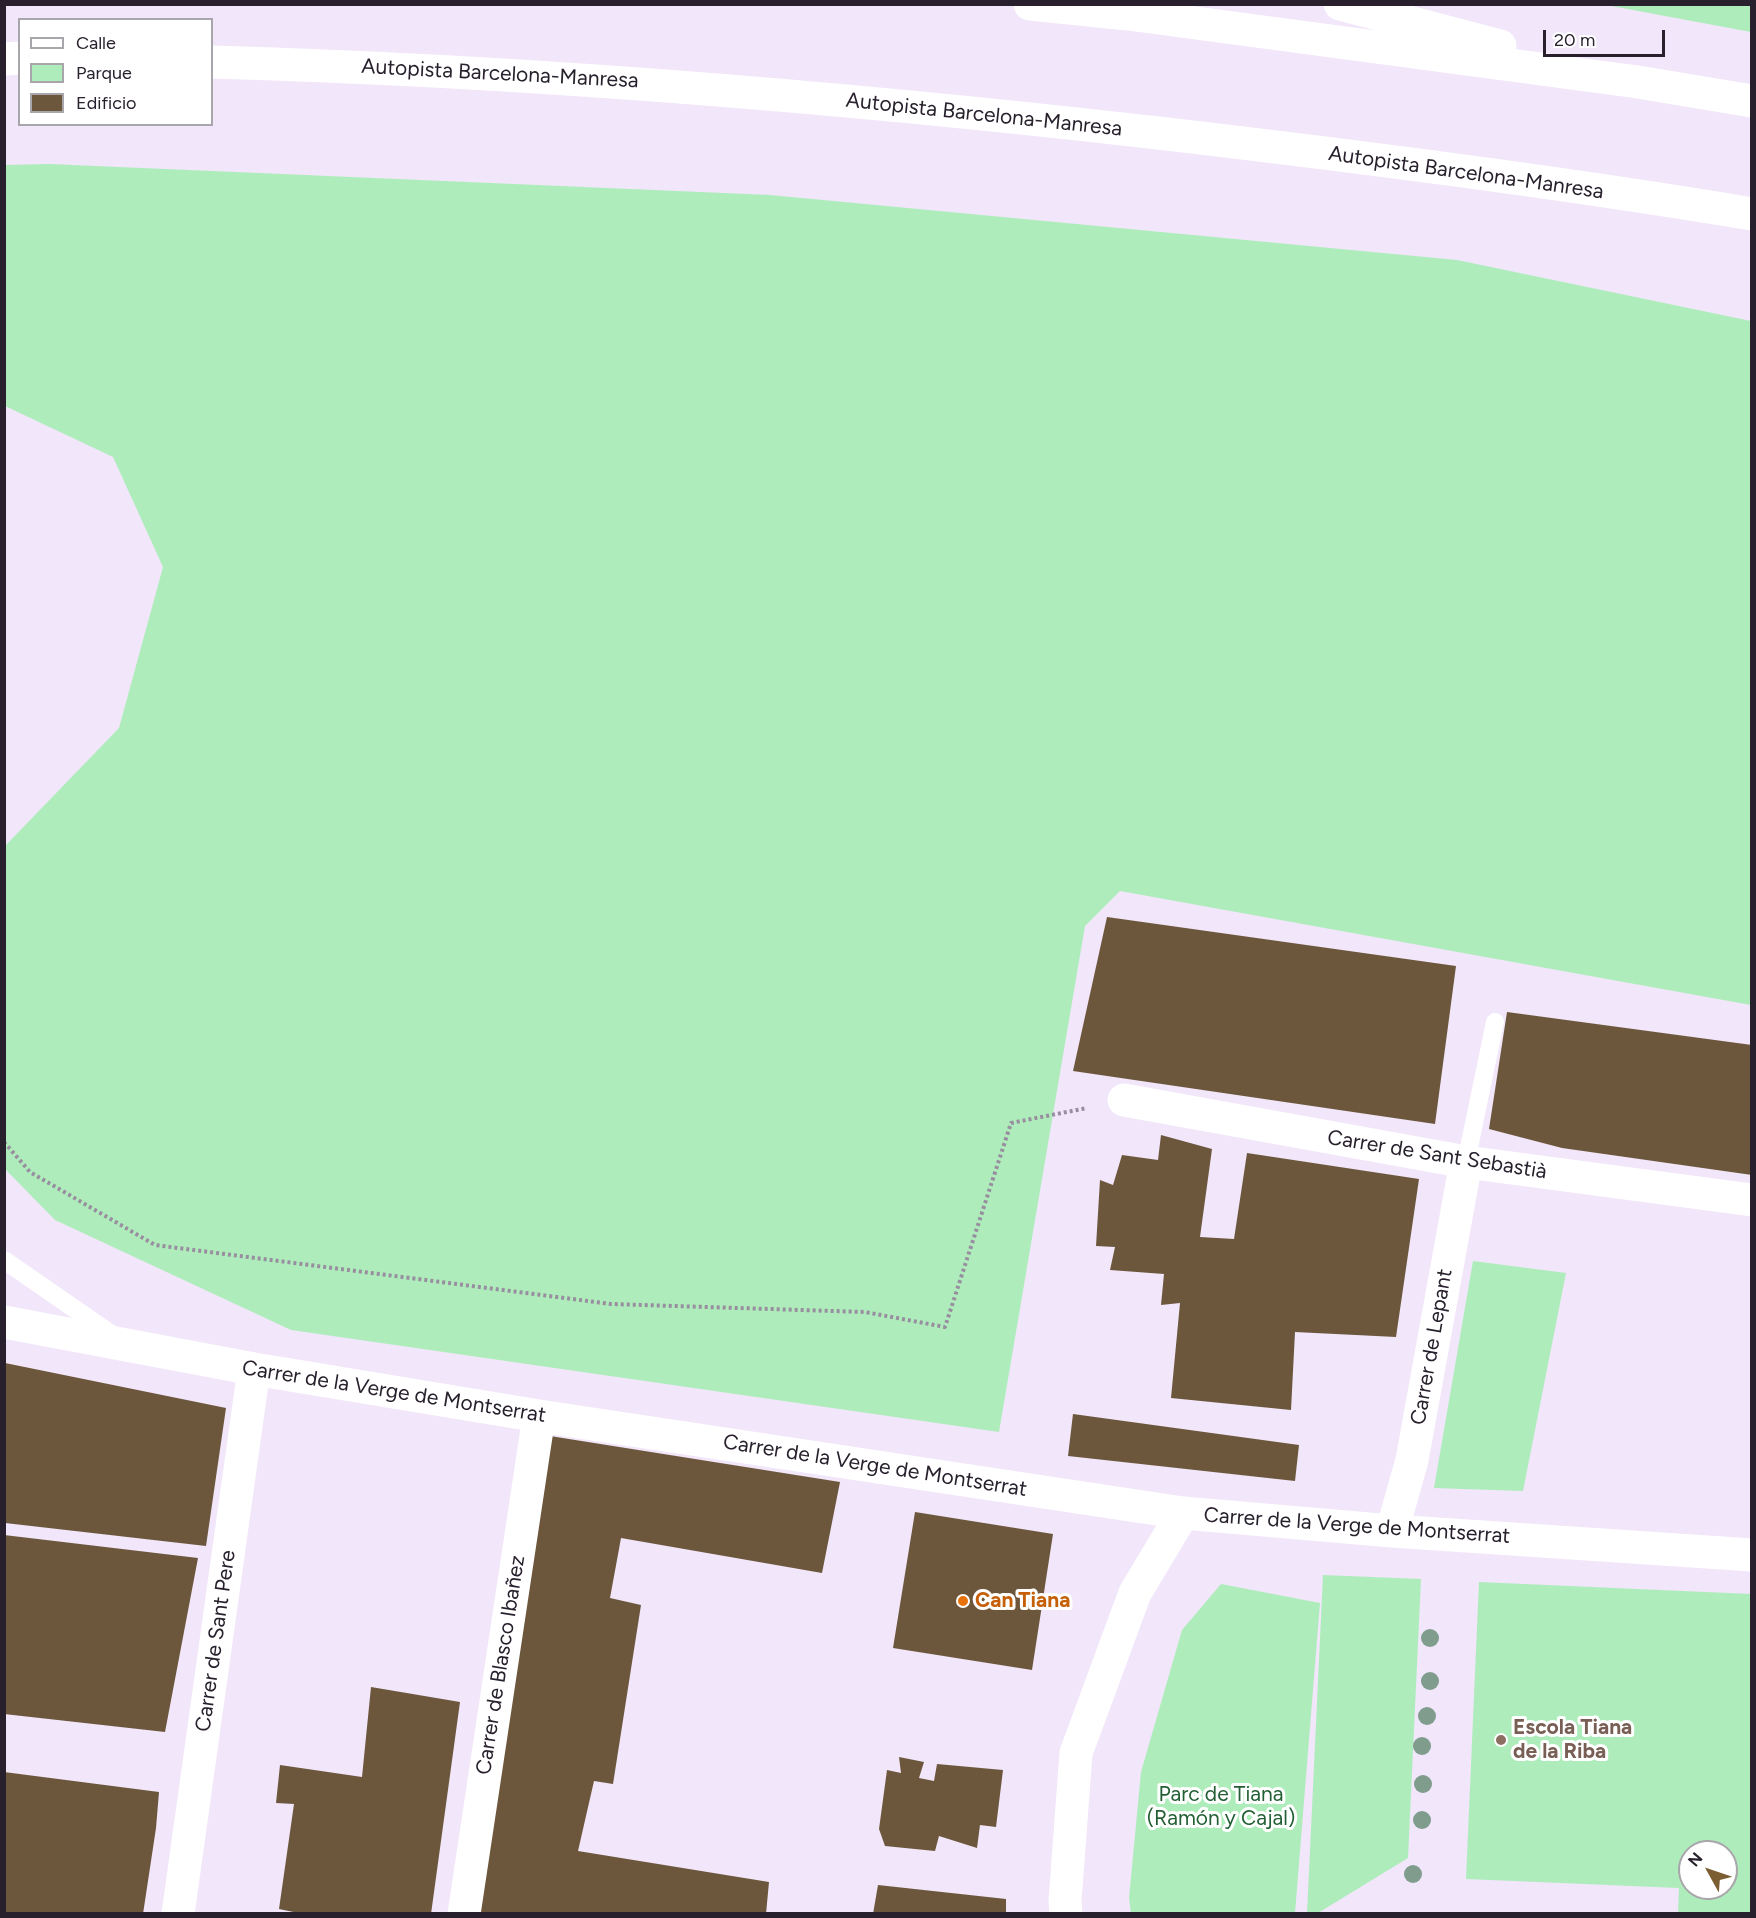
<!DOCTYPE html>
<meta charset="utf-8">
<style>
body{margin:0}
#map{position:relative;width:1756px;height:1918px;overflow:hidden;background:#f1e6fa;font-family:Figtree,sans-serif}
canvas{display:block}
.frame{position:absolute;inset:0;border:6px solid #28212d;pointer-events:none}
.legend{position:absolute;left:18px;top:18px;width:195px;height:108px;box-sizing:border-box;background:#fff;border:2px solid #a9a6ab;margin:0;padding:8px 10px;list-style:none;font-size:18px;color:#28212d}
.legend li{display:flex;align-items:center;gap:12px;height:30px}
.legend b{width:30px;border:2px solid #a9a6ab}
.north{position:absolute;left:1678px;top:1840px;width:60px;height:60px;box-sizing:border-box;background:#fff;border:2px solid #a9a6ab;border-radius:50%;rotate:310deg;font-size:16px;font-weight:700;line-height:24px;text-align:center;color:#28212d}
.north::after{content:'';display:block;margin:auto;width:21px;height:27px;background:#7b5f32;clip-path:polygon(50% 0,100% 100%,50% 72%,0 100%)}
.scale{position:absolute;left:1543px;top:30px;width:122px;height:27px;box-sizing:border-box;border:3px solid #28212d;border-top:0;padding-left:8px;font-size:18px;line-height:21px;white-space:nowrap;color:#28212d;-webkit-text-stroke:4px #fff;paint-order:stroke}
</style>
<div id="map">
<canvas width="1756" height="1918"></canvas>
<div class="frame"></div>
<ul class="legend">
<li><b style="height:8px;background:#fff"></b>Calle</li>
<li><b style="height:16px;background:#aeedbb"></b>Parque</li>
<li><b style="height:16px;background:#6d573c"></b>Edificio</li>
</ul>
<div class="north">N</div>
<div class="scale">20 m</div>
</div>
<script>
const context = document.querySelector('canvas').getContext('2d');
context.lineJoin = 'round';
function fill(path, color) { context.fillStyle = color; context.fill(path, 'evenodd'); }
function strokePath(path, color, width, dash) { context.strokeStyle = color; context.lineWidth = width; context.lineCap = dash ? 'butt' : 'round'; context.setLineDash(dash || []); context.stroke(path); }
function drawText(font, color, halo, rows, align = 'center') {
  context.font = font + ' Figtree,sans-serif'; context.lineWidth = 6; context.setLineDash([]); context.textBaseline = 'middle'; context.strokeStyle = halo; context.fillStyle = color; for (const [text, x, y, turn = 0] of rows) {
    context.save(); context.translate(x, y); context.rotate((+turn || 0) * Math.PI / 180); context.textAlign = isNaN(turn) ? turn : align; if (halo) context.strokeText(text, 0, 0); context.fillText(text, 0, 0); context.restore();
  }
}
fill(new Path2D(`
 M1606,5H1751V32Z
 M49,164L770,195L1457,260L1751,321V1005L1120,891L1085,926L999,1432L291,1330L55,1220L5,1169V846L119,728L163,567L113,457L5,406V165Z
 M1473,1261L1566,1273L1523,1491L1434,1488Z
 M1323,1575L1421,1579L1408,1858L1318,1913L1307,1914Z
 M1479,1582L1751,1594V1913H1678L1679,1888L1466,1879ZM1690,1852H1726V1888H1690Z
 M1221,1584L1320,1603L1295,1913H1131L1129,1898L1141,1772L1182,1630Z`), '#aeedbb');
fill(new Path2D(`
 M1107,917L1456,966L1435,1124L1073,1071Z
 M1507,1012L1752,1045V1175L1562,1148L1489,1129Z
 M1161,1135L1212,1149L1200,1237L1234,1239L1247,1153L1419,1179L1396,1337L1295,1332L1291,1410L1171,1398L1180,1303L1161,1305L1164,1274L1110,1270L1115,1247L1096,1246L1100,1180L1113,1185L1122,1155L1158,1160Z
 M5,1363L226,1408L206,1546L5,1523Z
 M1073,1414L1299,1445L1295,1481L1068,1456Z
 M550,1436L840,1482L822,1573L621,1538L610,1598L641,1605L613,1784L594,1781L578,1851L769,1882L766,1914H476Z
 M915,1512L1053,1534L1032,1670L893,1648Z
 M4,1535L198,1558L165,1732L4,1714Z
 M371,1687L460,1702L431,1914H303L279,1909L294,1804L276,1803L280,1765L362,1777Z
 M899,1757L924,1762L919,1778L934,1781L937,1764L1003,1770L996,1827L980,1825L977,1848L939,1836L935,1851L885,1846L879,1829L887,1770L901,1773Z
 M4,1772L159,1792L156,1828L143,1914H4Z
 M878,1885L1006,1899V1914H873Z`), '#6d573c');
strokePath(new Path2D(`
 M4,1142L30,1172L155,1245L611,1304L865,1312L945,1327L1011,1123L1087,1108`), '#988e9f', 4, [3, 3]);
strokePath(new Path2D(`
 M1466,1162L1495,1022
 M4,1260L114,1336`), '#fff', 18);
strokePath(new Path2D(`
 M1124,1100L1466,1162L1752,1200
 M4,1322L254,1369L539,1416L1183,1513L1392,1531L1752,1555
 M1392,1531L1412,1460L1466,1162
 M178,1914L254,1369
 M464,1914L539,1416
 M1066,1914L1065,1901L1076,1753L1135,1593L1183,1513`), '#fff', 33);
strokePath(new Path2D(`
 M1030,4L1128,14L1638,82L1752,101
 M1340,4L1500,46
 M4,59L20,58
 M212,62C528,71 843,97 1158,133C1356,156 1555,181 1752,214`), '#fff', 33);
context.fillStyle = '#7f9c8d';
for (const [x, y] of [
 [1430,1638],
 [1430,1681],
 [1427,1716],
 [1422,1746],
 [1423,1784],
 [1422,1820],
 [1413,1874]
]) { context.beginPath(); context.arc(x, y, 9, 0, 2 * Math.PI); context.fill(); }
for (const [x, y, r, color] of [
 [963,1601,6,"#e8710a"],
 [1501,1740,6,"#8d6e63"]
]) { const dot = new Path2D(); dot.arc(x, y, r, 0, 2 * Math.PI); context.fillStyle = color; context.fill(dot); strokePath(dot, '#fff', 2); }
drawText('21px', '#28212d', '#fff', [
 ["Autopista Barcelona-Manresa",500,74,3],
 ["Autopista Barcelona-Manresa",984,115,6],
 ["Autopista Barcelona-Manresa",1466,173,8],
 ["Carrer de Sant Sebastià",1437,1155,9],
 ["Carrer de Lepant",1432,1347,-80],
 ["Carrer de la Verge de Montserrat",394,1392,9],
 ["Carrer de la Verge de Montserrat",875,1466,9],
 ["Carrer de la Verge de Montserrat",1357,1526,4],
 ["Carrer de Sant Pere",216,1641,-82],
 ["Carrer de Blasco Ibañez",501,1665,-81]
]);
drawText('bold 21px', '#c56008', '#fff', [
 ["Can Tiana",975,1601]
], 'left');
drawText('bold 21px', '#785e54', '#fff', [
 ["Escola Tiana",1513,1728],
 ["de la Riba",1513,1752]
], 'left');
drawText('21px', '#225f34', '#fff', [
 ["Parc de Tiana",1221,1795],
 ["(Ramón y Cajal)",1221,1819]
]);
</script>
